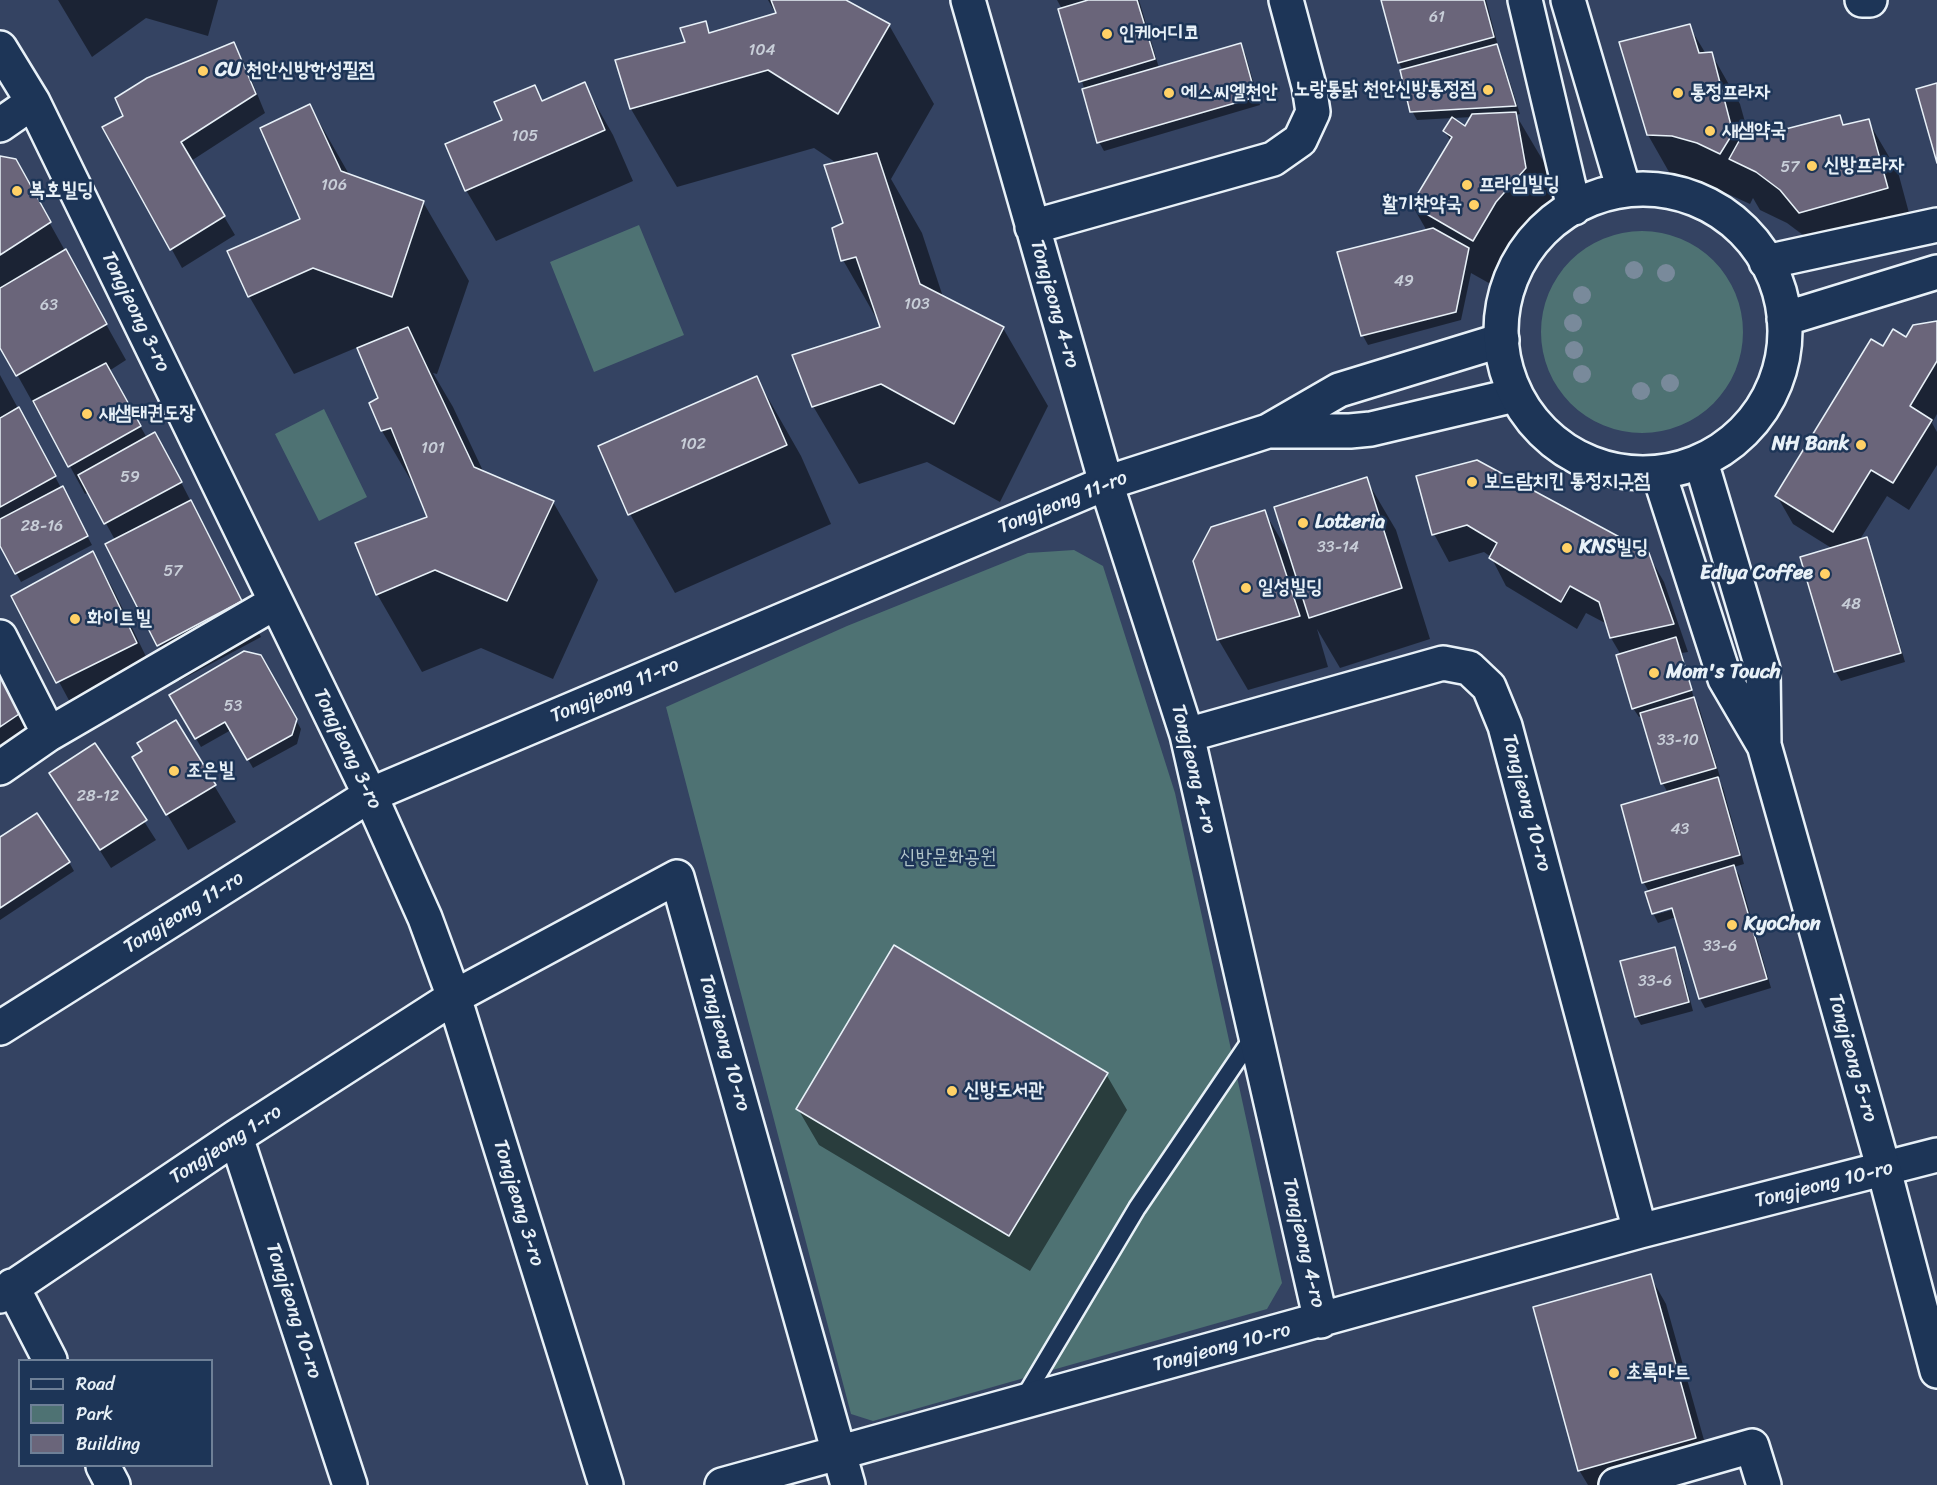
<!DOCTYPE html>
<meta charset="utf-8">
<style>
body{margin:0}
#map{position:relative;width:1937px;height:1485px;overflow:hidden;background:#344362;font-family:Sriracha,sans-serif}
canvas{display:block}
.legend{position:absolute;left:18px;top:1359px;width:195px;height:108px;box-sizing:border-box;background:#1d3557;border:2px solid #6e8097;margin:0;padding:8px 10px;list-style:none;font-size:18px;color:#e8f1f8}
.legend li{display:flex;align-items:center;gap:12px;height:30px}
.legend b{width:30px;border:2px solid #6e8097}
</style>
<div id="map">
<canvas width="1937" height="1485"></canvas>
<ul class="legend">
<li><b style="height:8px;background:#1d3557"></b>Road</li>
<li><b style="height:16px;background:#4e7273"></b>Park</li>
<li><b style="height:16px;background:#6a657a"></b>Building</li>
</ul>
</div>
<script>
const context = document.querySelector('canvas').getContext('2d');
context.lineJoin = 'round';
function fill(path, color) { context.fillStyle = color; context.fill(path, 'evenodd'); }
function strokePath(path, color, width, dash) { context.strokeStyle = color; context.lineWidth = width; context.lineCap = dash ? 'butt' : 'round'; context.setLineDash(dash || []); context.stroke(path); }
function drawText(font, color, halo, rows, align = 'center') {
  context.font = font + ' Sriracha,"Poor Story",sans-serif'; context.lineWidth = 5; context.setLineDash([]); context.textBaseline = 'middle'; context.strokeStyle = halo; context.fillStyle = color; for (const [text, x, y, turn = 0] of rows) {
    context.save(); context.translate(x, y); context.rotate((+turn || 0) * Math.PI / 180); context.textAlign = isNaN(turn) ? turn : align; if (halo) context.strokeText(text, 0, 0); context.fillText(text, 0, 0); context.restore();
  }
}
fill(new Path2D(`
 M639,225L684,335L594,372L550,262Z
 M1541 332a101 101 0 1 1 202 0a101 101 0 1 1-202 0Z
 M324,409L367,497L319,521L275,434Z
 M1074,550L1103,566L1175,793L1282,1283L1267,1309L873,1421L851,1414L666,707L847,626L1028,553Z`), '#4e7273');
fill(new Path2D(`
 M58,0H218L208,36L146,18L92,57Z
 M768,0H848L849,3L889,25L934,104L891,179L922,233L943,297L1003,328L1048,406L1000,502L927,462L859,484L813,406L882,328L843,260L845,224L838,164L814,148L677,187L631,109L705,23L711,34L776,14Z
 M1057,0H1139L1159,68L1240,45L1245,53L1260,105L1104,151L1099,142L1062,9Z
 M1382,0H1486L1498,46H1496L1501,54L1520,114L1516,115L1545,164L1555,220L1525,253L1503,291L1471,273L1461,320L1368,345L1363,336L1339,253L1427,231L1412,205L1451,142L1445,131L1466,128L1472,117L1417,120L1412,111L1403,71L1399,63Z
 M1689,26L1706,54L1711,53L1740,104L1750,140L1839,117L1844,126L1868,121L1898,172L1916,239L1811,241L1787,223L1760,210L1753,198L1750,204L1728,194L1702,186H1677L1648,135Z
 M234,44L244,62L265,113L191,161L235,235L182,268L105,128Z
 M584,84L613,135L633,181L496,241L466,190L504,121L534,86L543,102Z
 M310,106L350,176L423,202L469,281L437,374L433,373L453,407L484,473L553,502L598,580L553,679L481,648L422,672L377,594L429,518L420,496L382,431L371,403L380,399L358,347L294,374L249,296L302,219Z
 M0,158L15,161L126,360L109,371L147,438L170,461L261,637L179,681L159,645L115,540L89,492L85,494L40,411L38,412L0,344Z
 M1937,322V414L1932,423L1937,432V465L1909,510L1887,496L1859,541L1866,539L1871,548L1905,662L1841,681L1836,672L1802,558L1833,549L1793,524L1777,496L1906,339Z
 M0,375L92,545L21,582L0,543Z
 M756,377L801,456L831,524L675,593L630,514L600,447Z
 M1418,477L1648,554L1664,582L1688,652L1682,653L1694,699L1699,707L1720,777H1717L1723,788L1744,864L1734,867L1739,875L1771,988L1705,1008L1700,999L1676,917L1658,923L1654,915L1679,908L1649,892L1644,883L1622,806L1668,793L1663,784L1642,716L1639,717L1633,708L1621,655L1611,638L1607,624L1586,613L1577,629L1506,586L1491,557L1484,552L1449,562L1434,534Z
 M1366,479L1396,530L1430,639L1340,668L1317,629L1328,667L1248,690L1218,639L1264,511L1290,555Z
 M93,553L113,589L157,679L79,719L13,596Z
 M260,656L301,729L297,744L253,768L231,730L201,747L171,696Z
 M0,665L48,745L0,777Z
 M176,722L236,822L188,850L134,758L144,752Z
 M95,745L156,840L111,868L51,774Z
 M0,839L69,862L74,871L0,920Z
 M1674,948L1679,957L1693,1011L1641,1025L1636,1016Z
 M1106,1074L1127,1110L1030,1271L819,1145L798,1109Z
 M1650,1276L1666,1304L1711,1465L1641,1485H1588L1579,1470Z`), '#0007');
const building = new Path2D(`
 M771,0H846L890,24L838,114L768,70L630,109L615,60L685,42L680,28L706,21L709,33L776,13Z
 M1088,0H1137L1155,59L1079,82L1058,9Z
 M1381,0H1484L1494,37L1398,63Z
 M1690,24L1699,53L1712,52L1733,133L1720,154L1697,143L1672,136L1647,135L1619,42Z
 M234,42L256,94L181,142L225,216L170,250L102,127L123,116L115,98L147,78Z
 M1241,43L1256,97L1097,143L1082,89Z
 M1497,44L1516,106L1410,112L1400,70Z
 M585,82L605,130L465,191L445,144L502,120L494,102L535,85L542,101Z
 M1937,83V163L1916,89Z
 M310,104L341,171L424,201L392,297L313,268L248,297L227,251L300,219L260,128Z
 M1516,112L1526,168L1496,202L1473,241L1411,205L1452,137L1443,131L1452,117L1465,126L1472,114Z
 M1840,115L1843,125L1869,119L1888,188L1799,213L1780,190L1756,172L1729,159L1739,141Z
 M877,153L920,284L1004,327L954,424L881,384L812,407L792,355L880,327L856,257L841,261L832,228L843,223L824,165Z
 M0,156L16,159L51,222L0,255Z
 M1433,228L1469,248L1456,312L1361,336L1337,252Z
 M66,249L107,324L16,376L0,348V288Z
 M1937,321V361L1910,406L1932,420L1893,483L1871,470L1833,532L1775,496L1871,339L1883,346L1893,329L1906,337L1913,325Z
 M408,327L474,467L554,501L507,601L435,570L376,595L355,543L427,517L391,428L381,431L369,403L378,398L357,348Z
 M106,363L141,426L68,467L33,401Z
 M757,376L787,445L628,515L598,446Z
 M19,407L56,476L0,507V418Z
 M155,432L182,482L104,524L78,475Z
 M1477,460L1649,553L1674,624L1610,638L1599,602L1570,586L1561,602L1489,558L1497,543L1467,525L1432,535L1416,476Z
 M1367,477L1402,588L1309,618L1274,507Z
 M63,486L88,536L15,574L0,546V519Z
 M191,500L242,601L157,646L105,544Z
 M1265,510L1300,616L1217,640L1193,561L1211,527Z
 M1867,537L1901,653L1834,672L1800,557Z
 M93,551L137,643L56,683L11,596Z
 M1676,637L1692,690L1632,709L1616,655Z
 M244,651L261,655L297,719L292,735L247,760L225,722L195,739L169,695Z
 M0,662L28,708L0,727Z
 M1694,697L1716,768L1661,784L1640,713Z
 M176,720L216,785L166,815L132,757L142,751L137,743Z
 M95,743L147,820L100,850L49,773Z
 M1718,777L1740,855L1642,883L1621,805Z
 M37,813L70,862L0,908V837Z
 M1734,865L1767,979L1699,999L1672,908L1652,914L1645,892Z
 M894,945L1108,1073L1009,1236L796,1109Z
 M1675,947L1689,1002L1635,1017L1620,961Z
 M1651,1274L1696,1438L1578,1471L1533,1307Z`);
fill(building, '#6a657a');
strokePath(building, '#e8f1f8', 1.5);
const lane = new Path2D(`
 M1022,1401L1137,1208L1255,1034`);
const street = new Path2D(`
 M968,0L1106,483L1187,735L1321,1321
 M1862,0H1870
 M0,48L33,102L370,795L425,918L454,997L606,1485
 M0,125L33,102
 M1032,227L1273,159L1300,140L1313,112L1309,86L1286,0
 M1270,431H1350L1371,429L1515,395
 M0,637L49,734
 M1187,735L1443,663L1469,668L1489,687L1505,726L1640,1231
 M0,768L49,734L276,602
 M0,1028L370,795L1106,483L1268,431L1339,390L1502,340
 M236,1137L350,1485
 M12,1286L50,1360
 M0,1296L236,1137L454,997L677,877L848,1485
 M103,1466L113,1485
 M722,1485L1640,1231L1937,1155
 M1616,1485L1752,1446L1764,1485`);
const secondary = new Path2D(`
 M1525,0L1574,208
 M1568,0L1624,190
 M1501 331a142 142 0 1 1 284 0a142 142 0 1 1-284 0Z
 M1766,262L1937,225
 M1784,319L1937,272
 M1701,462L1763,670L1764,745L1884,1170L1937,1371
 M1659,474L1725,679L1763,744`);
strokePath(lane, '#e8f1f8', 21);
strokePath(street, '#e8f1f8', 38);
strokePath(secondary, '#e8f1f8', 38);
strokePath(lane, '#1d3557', 16);
strokePath(street, '#1d3557', 33);
strokePath(secondary, '#1d3557', 33);
context.fillStyle = '#798a9b';
for (const [x, y] of [
 [1634,270],
 [1666,273],
 [1582,295],
 [1573,323],
 [1574,350],
 [1582,374],
 [1670,383],
 [1641,391]
]) { context.beginPath(); context.arc(x, y, 9, 0, 2 * Math.PI); context.fill(); }
for (const [x, y, r, color] of [
 [1107,34,6,"#ffd166"],
 [203,71,6,"#ffd166"],
 [1488,90,6,"#ffd166"],
 [1169,93,6,"#ffd166"],
 [1678,93,6,"#ffd166"],
 [1710,131,6,"#ffd166"],
 [1812,166,6,"#ffd166"],
 [1467,185,6,"#ffd166"],
 [17,191,6,"#ffd166"],
 [1474,205,6,"#ffd166"],
 [87,414,6,"#ffd166"],
 [1861,445,6,"#ffd166"],
 [1472,482,6,"#ffd166"],
 [1303,523,6,"#ffd166"],
 [1567,548,6,"#ffd166"],
 [1825,574,6,"#ffd166"],
 [1246,588,6,"#ffd166"],
 [75,619,6,"#ffd166"],
 [1654,673,6,"#ffd166"],
 [174,771,6,"#ffd166"],
 [1732,925,6,"#ffd166"],
 [952,1091,6,"#ffd166"],
 [1614,1373,6,"#ffd166"]
]) { const dot = new Path2D(); dot.arc(x, y, r, 0, 2 * Math.PI); context.fillStyle = color; context.fill(dot); strokePath(dot, '#1d3557', 2); }
drawText('16px', '#c8ced8', null, [
 ["61",1437,18],
 ["104",762,51],
 ["105",525,137],
 ["57",1790,168],
 ["106",334,186],
 ["49",1404,282],
 ["103",917,305],
 ["63",49,306],
 ["102",693,445],
 ["101",433,449],
 ["59",130,478],
 ["28-16",42,527],
 ["33-14",1338,548],
 ["57",173,572],
 ["48",1851,605],
 ["53",233,707],
 ["33-10",1678,741],
 ["28-12",98,797],
 ["43",1680,830],
 ["33-6",1720,947],
 ["33-6",1655,982]
]);
drawText('bold 20px', '#e8f1f8', '#1d3557', [
 ["인케어디코",1119,34],
 ["CU 천안신방한성필점",215,71],
 ["노랑통닭 천안신방통정점",1476,90,"right"],
 ["에스씨엘천안",1181,93],
 ["통정프라자",1690,93],
 ["새샘약국",1722,131],
 ["신방프라자",1824,166],
 ["프라임빌딩",1479,185],
 ["복호빌딩",29,191],
 ["활기찬약국",1462,205,"right"],
 ["새샘태권도장",99,414],
 ["NH Bank",1849,445,"right"],
 ["보드람치킨 통정지구점",1484,482],
 ["Lotteria",1315,523],
 ["KNS빌딩",1579,548],
 ["Ediya Coffee",1813,574,"right"],
 ["일성빌딩",1258,588],
 ["화이트빌",87,619],
 ["Mom's Touch",1666,673],
 ["조은빌",186,771],
 ["KyoChon",1744,925],
 ["신방도서관",964,1091],
 ["초록마트",1626,1373]
], 'left');
drawText('20px', '#e8f1f8', '#1d3557', [
 ["Tongjeong 4-ro",1054,304,74],
 ["Tongjeong 3-ro",135,312,64],
 ["Tongjeong 11-ro",1063,503,-22],
 ["Tongjeong 11-ro",615,691,-23],
 ["Tongjeong 3-ro",347,749,64],
 ["Tongjeong 4-ro",1193,769,76],
 ["Tongjeong 10-ro",1526,803,75],
 ["Tongjeong 11-ro",184,913,-32],
 ["Tongjeong 10-ro",724,1043,74],
 ["Tongjeong 5-ro",1852,1058,74],
 ["Tongjeong 1-ro",226,1145,-33],
 ["Tongjeong 10-ro",1824,1185,-14],
 ["Tongjeong 3-ro",518,1203,73],
 ["Tongjeong 4-ro",1303,1243,77],
 ["Tongjeong 10-ro",293,1311,72],
 ["Tongjeong 10-ro",1222,1348,-15]
]);
drawText('20px', '#b2c5c9', '#1d3557', [
 ["신방문화공원",948,858]
]);
</script>
